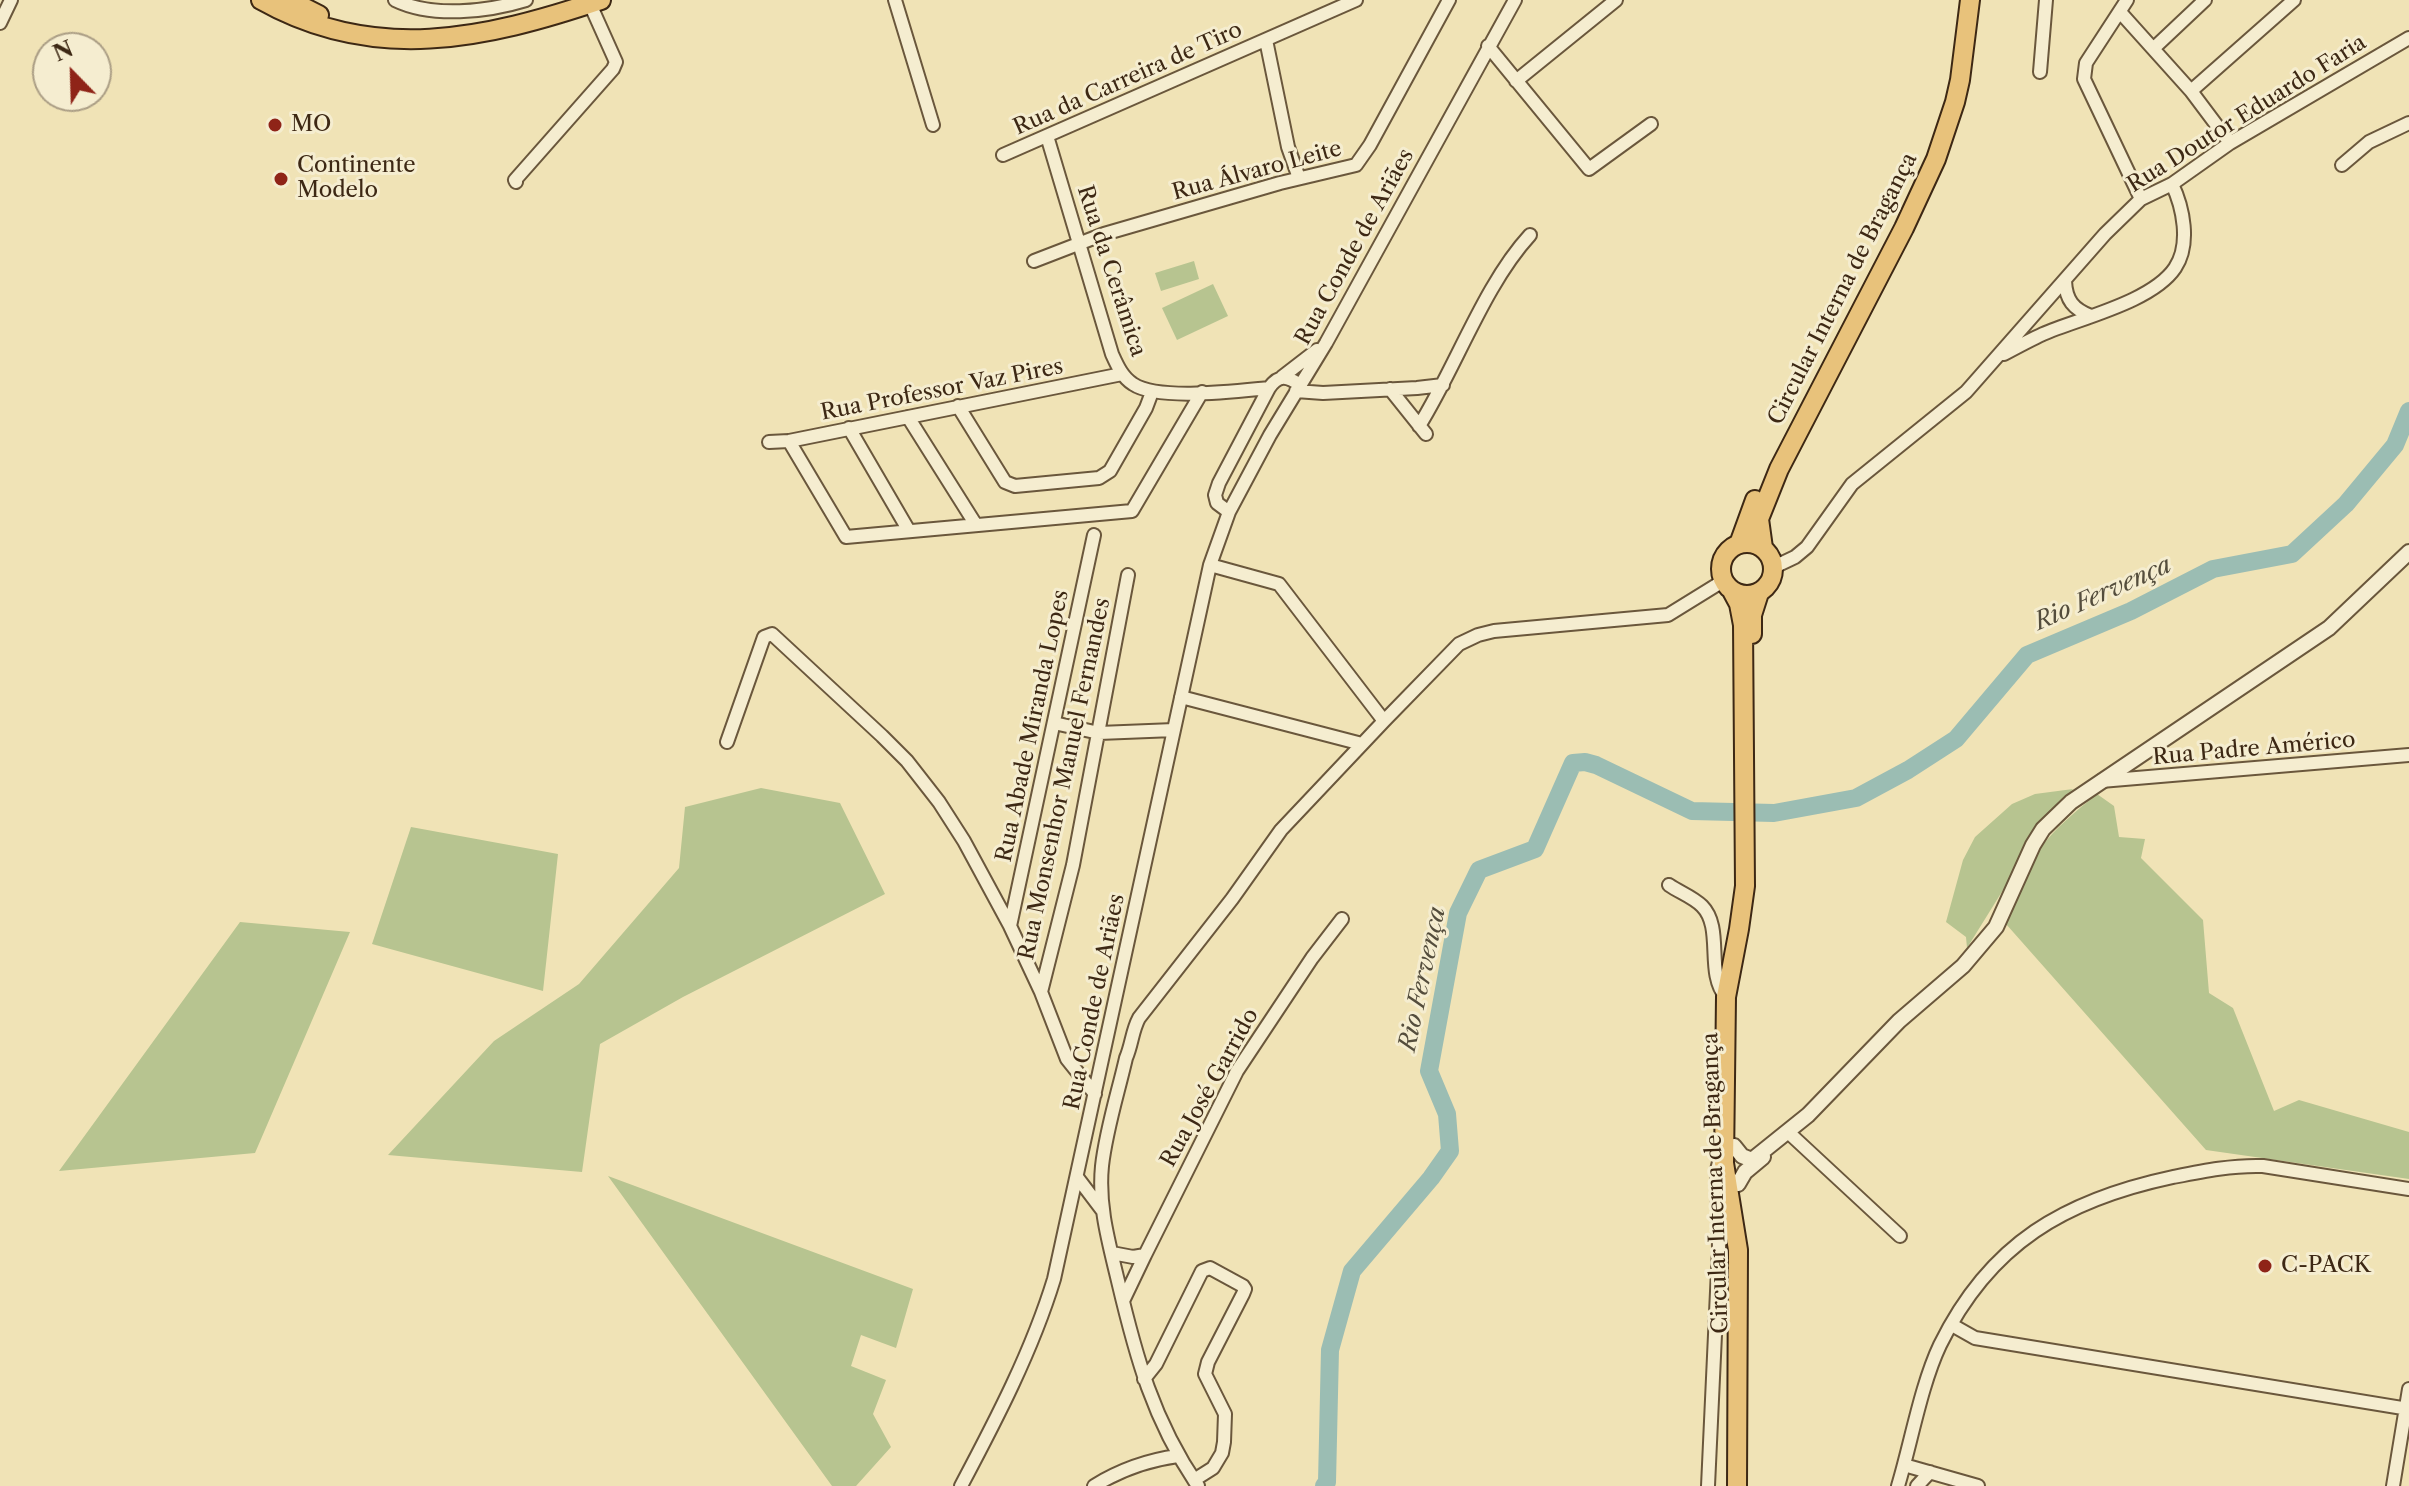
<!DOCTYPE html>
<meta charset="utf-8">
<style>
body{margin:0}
#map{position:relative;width:2409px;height:1486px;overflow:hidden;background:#f0e3b6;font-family:"Libre Caslon Text",serif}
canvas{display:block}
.north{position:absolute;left:32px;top:32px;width:80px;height:80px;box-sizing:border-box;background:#f5edd0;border:2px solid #ab9e85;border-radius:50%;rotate:337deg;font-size:22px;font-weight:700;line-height:32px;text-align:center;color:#3d2814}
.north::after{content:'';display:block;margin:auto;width:28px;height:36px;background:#8f2418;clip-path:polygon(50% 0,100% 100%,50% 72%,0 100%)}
</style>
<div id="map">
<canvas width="2409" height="1486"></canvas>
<div class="north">N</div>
</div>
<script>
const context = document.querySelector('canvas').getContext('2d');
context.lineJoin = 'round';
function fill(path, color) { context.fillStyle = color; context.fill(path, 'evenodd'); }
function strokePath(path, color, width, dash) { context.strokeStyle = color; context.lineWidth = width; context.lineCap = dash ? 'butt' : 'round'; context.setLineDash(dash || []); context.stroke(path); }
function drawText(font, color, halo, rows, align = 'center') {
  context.font = font + ' "Libre Caslon Text",serif'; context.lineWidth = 6; context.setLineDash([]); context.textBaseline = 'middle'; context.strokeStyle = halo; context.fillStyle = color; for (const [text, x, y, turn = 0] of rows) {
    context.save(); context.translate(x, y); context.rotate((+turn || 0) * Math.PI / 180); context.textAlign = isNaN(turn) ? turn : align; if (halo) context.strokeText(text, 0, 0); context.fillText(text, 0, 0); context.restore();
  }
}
fill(new Path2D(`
 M1194,261L1199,279L1161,291L1155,273Z
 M1213,284L1228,316L1177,340L1162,308Z
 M761,788L840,803L885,894L683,997L600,1044L582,1172L388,1155L494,1041L579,984L679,868L685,807Z
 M2073,789L2028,839L2008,882L1967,948L1966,937L1946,922L1963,860L1975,837L2012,804L2035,794Z
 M2097,794L2114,806L2119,837L2145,839L2141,858L2203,920L2209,993L2233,1008L2274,1111L2299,1100L2409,1132V1179L2206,1150L2006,924C2016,899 2024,872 2039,850C2055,828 2076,811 2097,794Z
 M411,827L558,854L543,991L372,944Z
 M240,922L350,932L255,1153L59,1171Z
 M608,1176L913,1289L896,1348L861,1335L851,1366L886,1380L873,1414L891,1447L856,1486H832Z`), '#b7c490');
strokePath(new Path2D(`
 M1324,1486L1327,1482L1330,1350L1352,1271L1431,1178L1450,1151L1447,1114L1429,1071L1458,913L1479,870L1535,849L1573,763L1585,762L1596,765L1692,811L1774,813L1856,798L1908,770L1956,739L2027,655L2131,611L2213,569L2292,554L2346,504L2395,445L2409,411`), '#9bbdb3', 18);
const minor = new Path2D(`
 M395,0C432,18 487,12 526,0
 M895,0L933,125
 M2127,0L2086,63L2084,79L2141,199
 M2120,12L2191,91L2230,143
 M0,23L11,0
 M1266,40L1288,147L1299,178
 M1488,46L1589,169L1651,124
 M2154,48L2205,0
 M2040,72L2046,0
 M1516,81L1616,0
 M2191,91L2294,0
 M1047,136L1112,354C1117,365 1122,377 1133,384C1158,401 1237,391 1269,388
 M1003,155L1356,0
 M2342,165L2369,142L2409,123
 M516,182L515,180L613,69L616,62L590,4
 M1034,261L1104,234L1280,183L1356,165L1370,145L1449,0
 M2065,281C2066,300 2073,309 2091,316
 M2004,354C2017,347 2030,340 2043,334C2080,318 2152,302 2175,268C2191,244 2183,207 2172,184
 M1282,377L1317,350
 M1390,389L1426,434
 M1296,391L1323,393L1417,388L1443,385
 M958,406L1005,482L1015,486L1099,478L1110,471L1146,408L1152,392
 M908,417L976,525
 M1419,426C1456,367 1484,285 1530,235
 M849,428L909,531
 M789,441L846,537L1132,511L1202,392
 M769,442L789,441L1122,374
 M1229,512L1217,503L1215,495L1219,483L1269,388C1279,374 1287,376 1300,385
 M1210,565L1279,584L1384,721
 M1774,567L1795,557L1807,547L1852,484L1966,392L2105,234L2141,199L2172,184L2230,143L2409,38
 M1181,697L1362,744
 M1054,723L1099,733L1174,730
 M727,742L764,637L772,634L882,736L907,761L939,802L964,841L1010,926L1041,992L1067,1059L1095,1094
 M2101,781L2409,755
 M1669,885C1679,892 1693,897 1702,906C1724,928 1705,973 1726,997
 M1010,926L1094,535
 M1041,992L1073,865L1128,575
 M1788,1132L1900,1236
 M1077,1177L1102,1210
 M1112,1253L1133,1257L1145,1255L1237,1071L1312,958L1342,919
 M1123,1301L1145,1255
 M1952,1325L1975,1338L2409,1409
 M1144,1379L1156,1364L1202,1271L1210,1268L1243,1286L1245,1289L1243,1294L1208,1362L1205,1374L1225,1414L1224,1442L1222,1453L1213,1468L1194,1480
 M1904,1465L1978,1486
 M961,1486C996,1420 1032,1351 1054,1279L1210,565L1229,512L1270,435L1326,343L1515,0
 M1094,1486C1120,1470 1148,1460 1178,1456
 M1198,1486C1153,1420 1136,1357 1118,1281C1109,1243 1098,1206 1102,1166C1106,1130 1118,1093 1126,1058C1132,1044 1132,1031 1139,1018L1232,899L1281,830L1384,721L1459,644L1478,635L1494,631L1668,615L1723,581
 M1708,1486L1719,1248L1717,1170L1719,1162
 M1898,1486C1911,1443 1921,1385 1940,1345C1990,1243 2065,1200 2173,1177C2203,1171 2232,1165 2263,1166L2409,1189
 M1917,1486L1930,1472
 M2393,1486L2409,1389`);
const tertiary = new Path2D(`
 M1734,1146L1742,1156L1752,1160L1808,1115L1899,1021L1963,966L1996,927L2033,845L2043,829L2071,802L2329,628L2409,552
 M1738,1184L1745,1172L1763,1157`);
const primary = new Path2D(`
 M261,0C374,64 485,39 601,0
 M289,0L319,15
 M1721 569a26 26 0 1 1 52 0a26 26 0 1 1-52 0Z
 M1739,544L1755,500
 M1763,548L1759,519L1779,469L1904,228L1936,159L1955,102L1960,80L1970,0
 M1732,591L1739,604L1743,625L1745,886L1739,929L1726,997L1724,1163L1738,1250L1737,1486
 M1752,634V615L1759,593`);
strokePath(minor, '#6a573c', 16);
strokePath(tertiary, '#6a573c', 18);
strokePath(primary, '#3d2814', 22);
strokePath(minor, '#f5edd0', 12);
strokePath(tertiary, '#f5edd0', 14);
strokePath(primary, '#e8c27b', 18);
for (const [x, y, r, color] of [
 [275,125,8,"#8f2418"],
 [281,179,8,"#8f2418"],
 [2265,1266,8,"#8f2418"]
]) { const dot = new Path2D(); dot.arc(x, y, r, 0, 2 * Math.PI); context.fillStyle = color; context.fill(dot); strokePath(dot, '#f5edd0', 3); }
drawText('22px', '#3d2814', '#f5edd0', [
 ["Rua da Carreira de Tiro",1128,79,-24],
 ["Rua Doutor Eduardo Faria",2247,114,-32],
 ["Rua Álvaro Leite",1257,171,-15],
 ["Rua Conde de Ariães",1355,247,-61],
 ["Rua da Cerâmica",1111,271,72],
 ["Circular Interna de Bragança",1843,289,-63],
 ["Rua Professor Vaz Pires",942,390,-11],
 ["Rua Abade Miranda Lopes",1033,726,-78],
 ["Rua Padre Américo",2254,749,-5],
 ["Rua Monsenhor Manuel Fernandes",1065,779,-78],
 ["Rua Conde de Ariães",1095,1002,-78],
 ["Rua José Garrido",1210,1088,-61],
 ["Circular Interna de Bragança",1716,1183,-92]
]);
drawText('22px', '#3d2814', '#f5edd0', [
 ["MO",291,125],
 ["Continente",297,166],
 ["Modelo",297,191],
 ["C-PACK",2281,1266]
], 'left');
drawText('italic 24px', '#544d3c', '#f5edd0', [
 ["Rio Fervença",2103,594,-24],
 ["Rio Fervença",1423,979,-78]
]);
</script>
